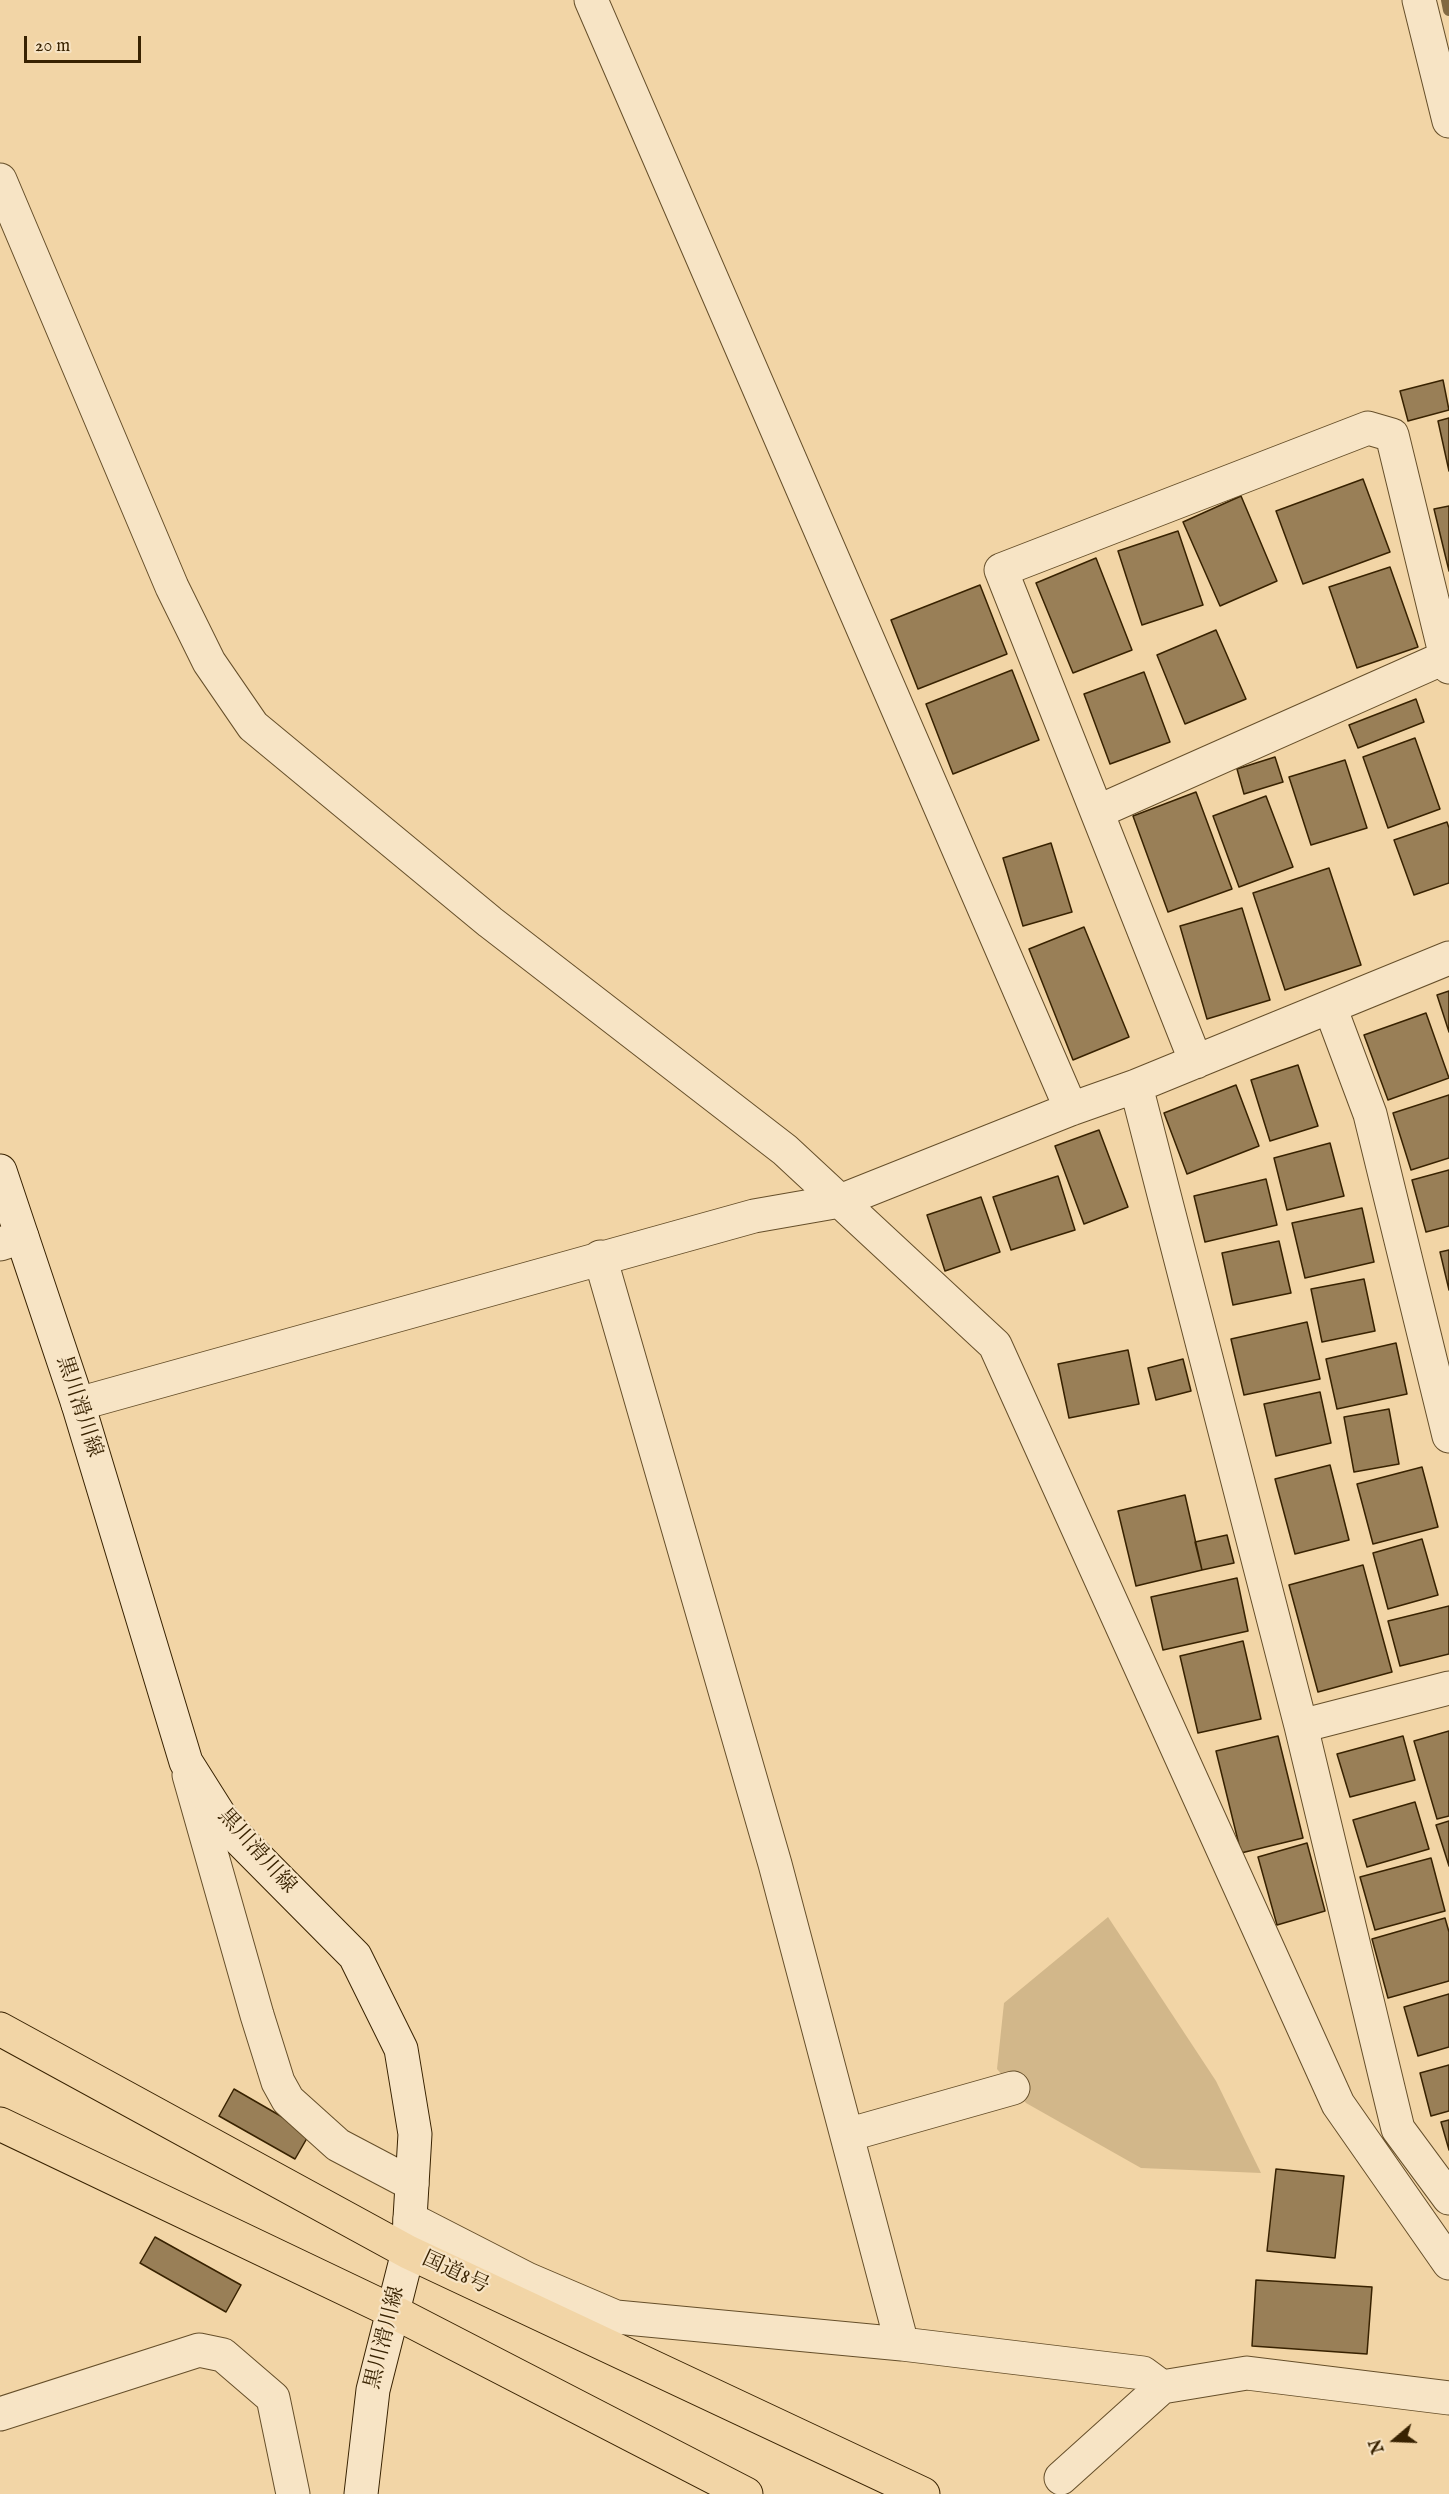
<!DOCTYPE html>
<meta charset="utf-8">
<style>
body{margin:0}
#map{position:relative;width:1449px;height:2494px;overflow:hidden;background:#f2d5a6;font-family:"IM FELL English",serif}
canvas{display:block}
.north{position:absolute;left:1365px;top:2410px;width:60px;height:60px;-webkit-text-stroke:4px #f7e4c5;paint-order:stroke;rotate:251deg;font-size:16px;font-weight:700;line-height:24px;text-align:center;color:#382201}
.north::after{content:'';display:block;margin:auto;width:21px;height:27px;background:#382201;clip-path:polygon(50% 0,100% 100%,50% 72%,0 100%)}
.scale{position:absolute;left:24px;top:36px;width:117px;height:27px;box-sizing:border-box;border:3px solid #382201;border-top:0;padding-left:8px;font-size:18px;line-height:21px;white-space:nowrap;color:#382201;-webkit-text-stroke:4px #f7e4c5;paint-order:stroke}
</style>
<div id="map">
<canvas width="1449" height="2494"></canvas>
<div class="north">N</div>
<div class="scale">20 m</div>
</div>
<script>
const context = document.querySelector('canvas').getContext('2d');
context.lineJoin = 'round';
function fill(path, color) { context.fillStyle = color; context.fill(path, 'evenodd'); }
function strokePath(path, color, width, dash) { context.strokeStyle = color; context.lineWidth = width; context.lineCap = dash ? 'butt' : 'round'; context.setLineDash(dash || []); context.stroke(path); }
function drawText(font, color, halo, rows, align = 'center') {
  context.font = font + ' "IM FELL English","Noto Serif JP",serif'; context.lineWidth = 4.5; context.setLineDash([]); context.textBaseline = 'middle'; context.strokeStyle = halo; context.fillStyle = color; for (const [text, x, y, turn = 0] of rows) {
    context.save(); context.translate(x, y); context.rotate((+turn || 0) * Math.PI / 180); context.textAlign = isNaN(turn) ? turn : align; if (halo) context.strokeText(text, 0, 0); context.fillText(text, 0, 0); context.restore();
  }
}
fill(new Path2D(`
 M1108,1917L1216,2081L1261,2173L1141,2168L1026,2103L997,2069L1004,2003Z`), '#d2b78a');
strokePath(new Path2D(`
 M1447,0L1449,10`), '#826942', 12);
const building = new Path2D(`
 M1443,380L1449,410L1408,421L1400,391Z
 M1449,418V471L1438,421Z
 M1363,479L1390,552L1303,584L1276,511Z
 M1241,496L1277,581L1220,606L1183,522Z
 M1449,506V571L1434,509Z
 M1178,531L1203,605L1142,625L1118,551Z
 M1096,558L1132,650L1073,673L1036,583Z
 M1390,567L1418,647L1357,668L1329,587Z
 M980,585L1007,654L918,689L891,620Z
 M1216,630L1246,699L1185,724L1157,655Z
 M1012,670L1039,740L953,774L926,704Z
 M1144,672L1170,742L1110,764L1084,694Z
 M1416,699L1424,722L1358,748L1349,725Z
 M1415,738L1440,809L1388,828L1363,757Z
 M1275,757L1283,782L1244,794L1237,769Z
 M1345,760L1367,828L1311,845L1289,777Z
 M1196,792L1232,889L1168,912L1133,816Z
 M1266,796L1293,867L1239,887L1213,816Z
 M1447,822L1449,828V883L1414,895L1394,840Z
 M1051,843L1072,912L1023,926L1003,858Z
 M1329,868L1361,965L1285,990L1253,893Z
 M1242,908L1270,1000L1207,1019L1180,926Z
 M1084,927L1129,1037L1073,1060L1029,949Z
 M1449,991V1032L1437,995Z
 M1426,1013L1449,1078L1388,1100L1364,1035Z
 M1298,1065L1318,1126L1270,1141L1251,1080Z
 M1236,1085L1259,1146L1187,1174L1164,1113Z
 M1449,1095V1158L1411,1170L1393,1113Z
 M1099,1130L1128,1207L1084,1224L1055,1146Z
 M1330,1143L1344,1196L1287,1210L1274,1158Z
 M1449,1170V1226L1426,1232L1412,1180Z
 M1058,1176L1075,1230L1011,1250L993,1197Z
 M1266,1179L1277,1225L1205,1242L1194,1196Z
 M981,1197L1000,1252L945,1271L927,1215Z
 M1362,1208L1374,1262L1305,1278L1292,1223Z
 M1279,1241L1291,1293L1233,1305L1222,1253Z
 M1449,1250V1290L1440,1252Z
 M1364,1279L1375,1331L1322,1342L1311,1289Z
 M1307,1322L1320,1379L1244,1395L1231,1339Z
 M1396,1343L1407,1394L1337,1409L1326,1359Z
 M1128,1350L1139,1404L1069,1418L1058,1364Z
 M1183,1359L1191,1391L1156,1400L1148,1368Z
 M1320,1392L1331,1443L1276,1456L1264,1404Z
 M1389,1409L1399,1464L1354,1472L1344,1417Z
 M1330,1465L1349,1540L1295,1554L1275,1479Z
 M1422,1467L1438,1527L1373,1544L1357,1484Z
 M1185,1495L1202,1570L1136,1586L1118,1511Z
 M1227,1535L1234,1563L1202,1570L1195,1542Z
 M1422,1539L1438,1595L1388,1609L1373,1553Z
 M1363,1565L1392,1672L1318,1692L1289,1585Z
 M1237,1578L1248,1631L1163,1650L1151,1597Z
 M1449,1606V1654L1400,1666L1388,1621Z
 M1243,1641L1261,1719L1198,1733L1180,1656Z
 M1449,1731V1816L1437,1819L1414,1741Z
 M1278,1736L1303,1838L1241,1853L1216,1751Z
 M1403,1736L1415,1780L1350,1797L1337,1754Z
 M1415,1802L1429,1849L1367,1867L1353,1820Z
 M1449,1821V1866L1436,1825Z
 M1307,1843L1325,1911L1277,1925L1258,1857Z
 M1431,1858L1445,1911L1375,1930L1360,1877Z
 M1445,1918L1449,1932V1981L1388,1998L1372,1939Z
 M1449,1994V2047L1418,2056L1404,2007Z
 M1449,2065V2111L1431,2116L1420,2073Z
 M234,2089L310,2133L295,2159L219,2116Z
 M1449,2120V2150L1441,2122Z
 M1276,2169L1344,2176L1335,2258L1267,2251Z
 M155,2237L241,2285L226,2312L140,2263Z
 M1256,2280L1372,2287L1367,2354L1252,2346Z`);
fill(building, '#997f57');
strokePath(building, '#382201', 1.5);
const minor = new Path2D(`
 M591,0L1071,1109
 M1419,0L1449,121
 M0,180L172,587L209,662L253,726L490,922L785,1150L995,1345L1338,2104L1449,2263
 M1097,812L1446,657L1449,667
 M1330,1007L1370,1114L1449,1436
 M1196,1062L1001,570L1368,428L1392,435L1446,657
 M1136,1086L1301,1726L1398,2129L1449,2198
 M0,1244L22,1237
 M600,1257L775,1864L902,2344
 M78,1404L754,1216L840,1201L1071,1109L1136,1086L1449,958
 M1301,1726L1449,1688
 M189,1775L257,2015L278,2082L288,2100L338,2145L412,2184
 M847,2135L1013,2088
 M410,2219L527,2279L616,2317L902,2344L1143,2373L1162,2387
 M0,2414L199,2350L223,2355L273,2398L293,2494
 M1061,2478L1162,2387L1247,2373L1449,2398`);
const secondary = new Path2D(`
 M0,1171L78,1404L186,1762L227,1827L355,1956L401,2049L415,2134L408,2252L373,2390L361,2494`);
const trunk = new Path2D(`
 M0,2029L408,2252L923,2494
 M0,2124L392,2311L746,2494`);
strokePath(minor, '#664f2a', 35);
strokePath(secondary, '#382201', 35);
strokePath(trunk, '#382201', 35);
strokePath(minor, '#f7e4c5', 33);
strokePath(secondary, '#f7e4c5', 33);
strokePath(trunk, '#f2d5a6', 33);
drawText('21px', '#382201', '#f7e4c5', [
 ["黒川滑川線",78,1407,72],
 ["黒川滑川線",256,1852,48],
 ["国道8号",455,2274,25],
 ["黒川滑川線",386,2338,-76]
]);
</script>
